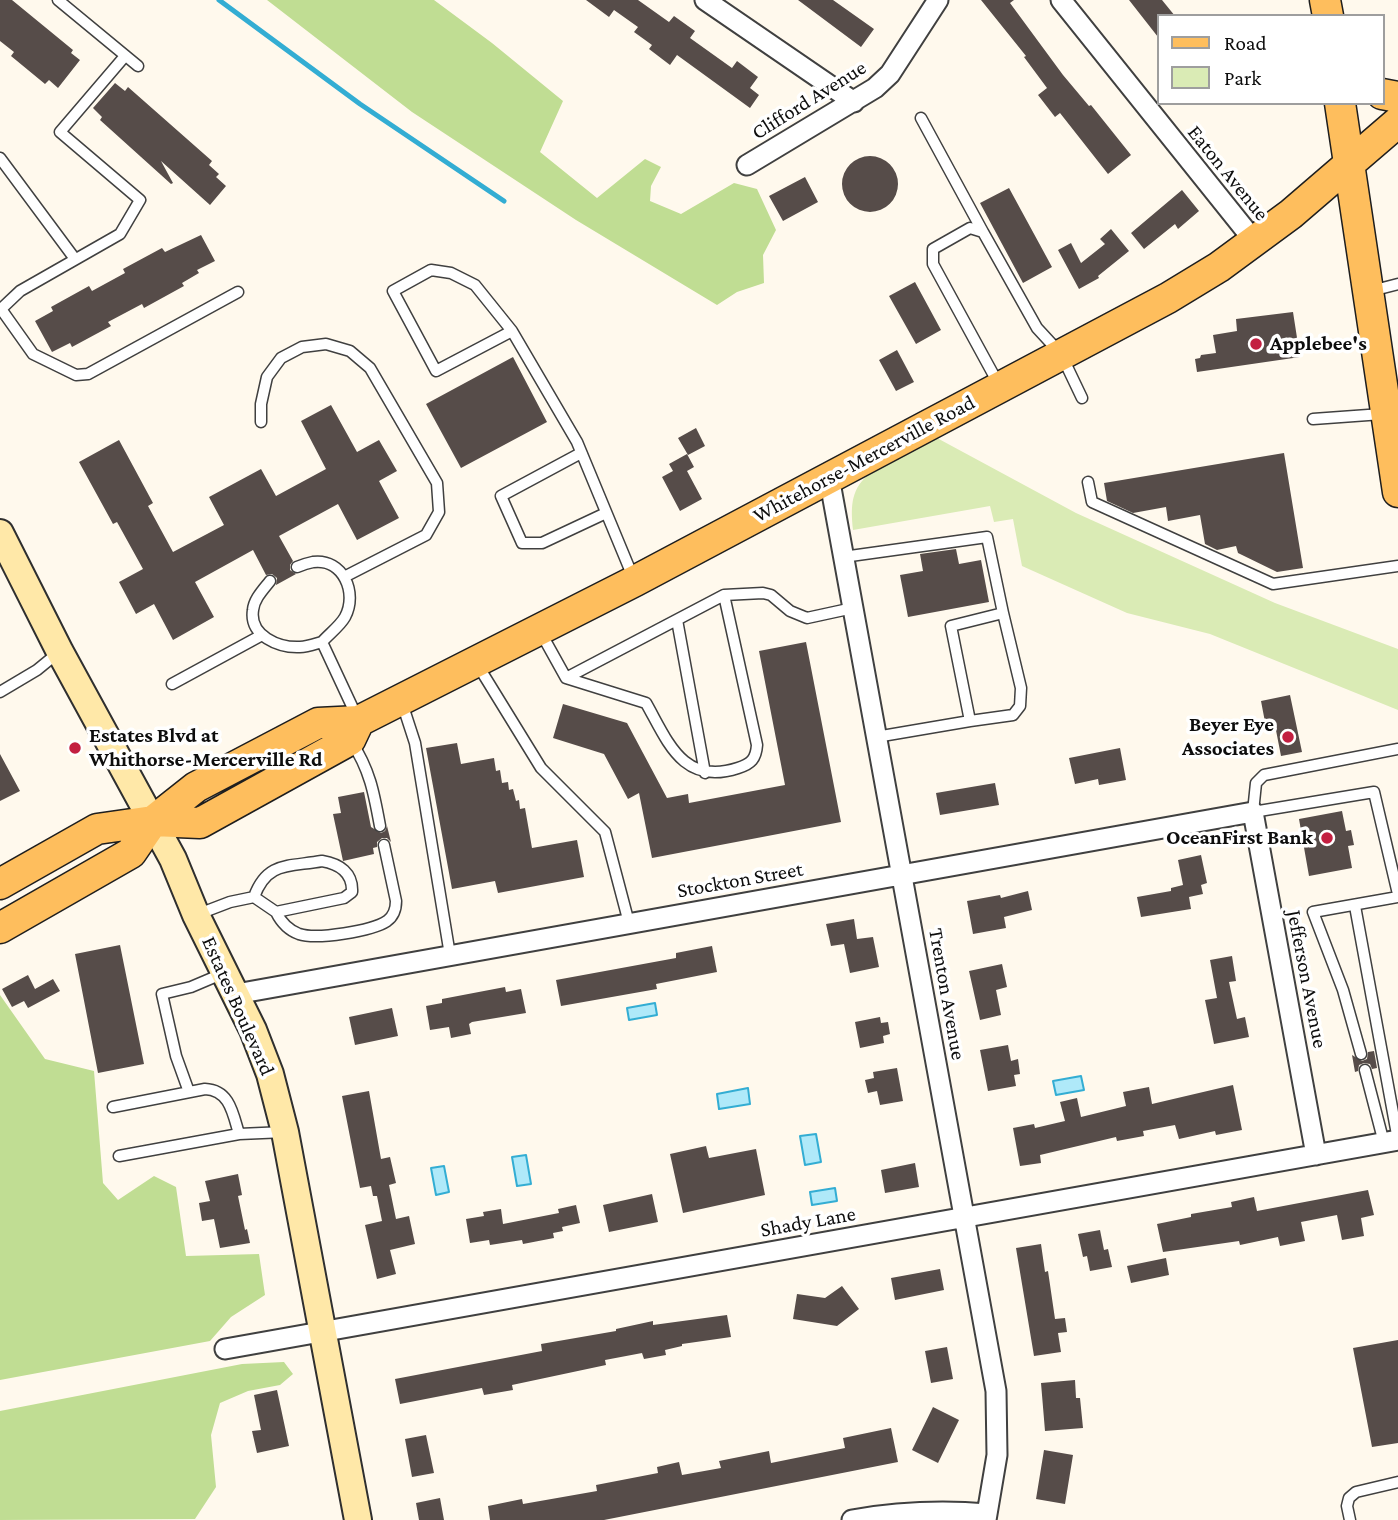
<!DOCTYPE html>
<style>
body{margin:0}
#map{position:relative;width:1398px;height:1520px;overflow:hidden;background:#fff9ed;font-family:"Crimson Pro",serif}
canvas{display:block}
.legend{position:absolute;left:1157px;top:14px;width:228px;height:91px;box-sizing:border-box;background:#fff;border:2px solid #9e9e9e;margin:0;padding:9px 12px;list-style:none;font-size:21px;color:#0d0d0d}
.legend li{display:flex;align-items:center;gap:14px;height:35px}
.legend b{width:35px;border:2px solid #9e9e9e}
</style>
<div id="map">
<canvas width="1398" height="1520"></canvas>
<ul class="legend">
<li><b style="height:9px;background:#febe5d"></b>Road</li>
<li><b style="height:19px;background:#daebb5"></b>Park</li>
</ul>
</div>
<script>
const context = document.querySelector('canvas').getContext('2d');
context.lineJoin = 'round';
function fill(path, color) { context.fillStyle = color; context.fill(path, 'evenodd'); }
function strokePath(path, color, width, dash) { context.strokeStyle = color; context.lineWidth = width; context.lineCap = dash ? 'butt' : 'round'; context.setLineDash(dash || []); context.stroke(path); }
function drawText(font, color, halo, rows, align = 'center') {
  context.font = font + ' "Crimson Pro",serif'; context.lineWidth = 7; context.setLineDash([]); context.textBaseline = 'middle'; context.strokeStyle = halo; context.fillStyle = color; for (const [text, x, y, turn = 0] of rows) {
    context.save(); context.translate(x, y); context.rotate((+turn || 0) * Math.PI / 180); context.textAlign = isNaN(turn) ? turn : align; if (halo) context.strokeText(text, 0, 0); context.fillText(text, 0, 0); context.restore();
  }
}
fill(new Path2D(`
 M937,438L1076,513L1275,603L1398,649V710L1210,634L1127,613L1022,566L1013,519L994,522L990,506L853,530C851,509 850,491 867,476Z`), '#daebb5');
fill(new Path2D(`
 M267,0H434L492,43L563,101L540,152L597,198L645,159L661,167L651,186L650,201L681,214L734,183L757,189L776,230L763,255L764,283L737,292L717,305L576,220L412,112Z
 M0,995L45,1059L94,1071L103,1183L118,1200L154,1176L176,1187L186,1256L259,1254L265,1295L231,1317L210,1341L0,1380Z
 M284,1362L293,1374L280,1385L248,1391L220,1403L211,1435L216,1487L195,1519L0,1520V1411L242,1364Z`), '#c0dd93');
const water = new Path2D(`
 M655,1003L657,1015L629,1020L627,1008Z
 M1081,1076L1084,1090L1056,1095L1053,1081Z
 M748,1088L750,1104L719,1109L717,1094Z
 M816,1134L821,1162L805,1165L800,1136Z
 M526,1155L531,1184L517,1186L512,1157Z
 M444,1166L449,1192L436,1195L431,1168Z
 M835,1188L837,1201L812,1205L810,1192Z`);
fill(water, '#afe9f9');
strokePath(water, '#33add3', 2);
strokePath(new Path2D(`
 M219,0L360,104L504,201`), '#33add3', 5);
fill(new Path2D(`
 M0,0H12L73,50L71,53L80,60L58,88L49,80L45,84L11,56L14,52L0,41Z
 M586,0H638L669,22L674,16L695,31L690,38L732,68L737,61L758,77L750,88L759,95L750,108L677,55L670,65L649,49L652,45L634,32L638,27L614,10L609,17Z
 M798,0H833L874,29L861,47Z
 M981,0H1014L1010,3L1063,75L1089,106L1091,105L1131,155L1108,174L1060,113L1055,117L1038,95L1047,88L1024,57L1026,56Z
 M1129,0H1162L1175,16H1158V37Z
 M115,83L125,91L128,87L212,161L209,165L219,174L216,177L226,186L210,205L161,161L173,183L171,184L100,120L102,117L93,108Z
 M842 184a28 28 0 1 1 56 0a28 28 0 1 1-56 0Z
 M805,177L818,202L783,221L769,196Z
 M1009,188L1052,267L1023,283L980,203Z
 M1182,190L1199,211L1178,229L1175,224L1144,249L1131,233Z
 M1111,229L1129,251L1098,276L1099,278L1079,289L1058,250L1071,243L1081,263L1105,244L1100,239Z
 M201,235L215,261L197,270L199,273L182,283L184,286L144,308L142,304L108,322L111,326L72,347L70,343L52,352L35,321L53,311L51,307L89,286L92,291L125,273L123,269L162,248L165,252Z
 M915,282L941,330L916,344L889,296Z
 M1293,312L1300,357L1197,372L1195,359L1200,358L1201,355L1216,353L1213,335L1237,331L1236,319Z
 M897,350L914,382L896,391L879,360Z
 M513,357L547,422L461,468L426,404Z
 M331,405L357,452L379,440L397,471L379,481L399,518L357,540L338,504L279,536L293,561L290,565V570L296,574L276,585L277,578L272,574L266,575L253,550L195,582L214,617L173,640L154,604L136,614L119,582L143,569L117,522L113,524L79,462L119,440L153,503L148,506L173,552L224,525L209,497L261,469L276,496L326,469L301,421Z
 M696,428L705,446L688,455L678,438Z
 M1284,453L1303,568L1277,572L1238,553L1236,546L1217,550L1205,544L1200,515L1168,521L1166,507L1133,513L1107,501L1104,483Z
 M687,454L694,467L687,471L702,499L680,511L662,477L673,471L669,464Z
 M956,549L959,564L981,560L989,602L908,617L900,575L923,571L920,554Z
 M806,642L841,822L652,858L639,793L628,799L604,754L553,738L563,704L627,723L667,798L688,794L689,803L785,785L759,651Z
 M1290,695L1302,752L1281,756L1274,720L1265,722L1261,701Z
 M457,743L461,764L494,758L496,771L500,770L502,783L508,782L509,790L513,789L516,801L519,800L520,809L525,808L532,848L577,840L584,877L498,893L495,881L452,889L426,748Z
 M1120,748L1126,780L1099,785L1098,779L1075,784L1069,758Z
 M0,754L20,791L0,801Z
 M995,783L999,805L940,815L936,793Z
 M364,792L371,827L381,833L385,831L387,826L391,842L387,838H382L377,842V847L373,848L374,854L343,861L333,814L341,813L338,797Z
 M1342,811L1346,831L1351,830L1354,845L1348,846L1352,868L1309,876L1299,819Z
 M1201,855L1207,883L1201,885L1203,894L1189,897L1191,909L1141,917L1137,897L1171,891V888L1183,885L1178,860Z
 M1028,891L1032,910L1004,917L1006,928L973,934L967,901L1000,895L1001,898Z
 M854,919L857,939L873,937L879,967L850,973L844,944L831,946L826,924Z
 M120,945L144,1064L98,1073L75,954Z
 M712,946L717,972L656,984L657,989L561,1006L556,980L676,958V953Z
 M1232,956L1236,981L1229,982L1237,1019L1245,1017L1249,1037L1214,1044L1205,1000L1217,998L1210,960Z
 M1002,964L1007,987L996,990L1001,1015L980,1020L969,971Z
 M28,975L35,989L53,979L60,991L28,1008L24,1001L12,1007L2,989Z
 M505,987L506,992L521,989L526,1013L472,1022L469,1024L471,1034L451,1038L449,1027L430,1030L426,1006L442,1003V999Z
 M392,1008L398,1036L355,1045L349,1017Z
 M880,1017L881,1023L888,1022L890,1034L883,1036L884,1043L860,1048L855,1022Z
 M1008,1045L1011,1061L1018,1059L1020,1074L1014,1075L1016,1086L988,1091L980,1050Z
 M1374,1051L1377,1068L1372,1069L1370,1064L1364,1063L1359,1065L1358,1071L1355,1072L1352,1055L1362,1061L1367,1059L1368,1052Z
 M897,1068L903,1101L880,1105L877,1091L868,1093L865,1080L874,1078L873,1072Z
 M1233,1085L1242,1130L1216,1135L1215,1131L1179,1139L1175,1125L1143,1131L1144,1136L1117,1141L1116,1137L1040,1155L1041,1163L1020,1166L1013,1128L1034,1124L1035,1128L1065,1121L1060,1102L1077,1098L1081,1117L1126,1106L1123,1092L1149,1087L1152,1104Z
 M369,1091L381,1159L390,1157L396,1183L389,1185L396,1219L409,1216L415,1244L390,1250L396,1274L377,1279L365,1225L382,1221L377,1196H373L371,1186L360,1188L342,1096Z
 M706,1146L709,1158L756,1149L765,1195L683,1213L670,1154Z
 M915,1163L919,1187L885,1193L881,1170Z
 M238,1174L242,1195L238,1196L245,1230L247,1229L250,1243L220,1248L214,1219L202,1221L199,1203L210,1201L205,1181Z
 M1368,1190L1374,1215L1361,1218L1364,1236L1342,1240L1337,1215L1301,1222L1305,1241L1280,1246L1278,1237L1240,1245L1239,1241L1163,1252L1157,1224L1191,1217V1214L1232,1207L1231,1202L1254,1197L1257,1211Z
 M652,1194L658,1222L609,1232L603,1205Z
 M576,1205L580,1223L562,1227L563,1231L553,1233L554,1238L523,1244L522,1240L490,1245L489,1240L470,1243L466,1219L484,1216L483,1212L501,1209L503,1224L559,1213L558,1209Z
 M1100,1230L1104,1250L1108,1249L1112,1267L1090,1271L1087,1256L1083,1257L1078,1234Z
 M1041,1244L1045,1272L1048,1271L1055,1319L1065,1318L1067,1332L1058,1333L1061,1352L1034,1356L1016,1248Z
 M1166,1258L1169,1275L1131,1283L1127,1266Z
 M940,1269L944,1290L895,1300L891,1278Z
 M842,1286L859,1309L837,1326L793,1319L797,1294L825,1298Z
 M727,1315L731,1337L682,1344V1346L665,1350L666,1355L644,1359L642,1353L605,1360L606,1365L512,1385L513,1390L484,1395L482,1388L400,1404L395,1379L542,1351L541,1344L616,1331V1329L653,1321V1325Z
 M1398,1340V1443L1372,1447L1353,1348Z
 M947,1347L953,1379L931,1383L925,1351Z
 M1075,1380L1076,1398H1080L1083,1428L1045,1431L1041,1383Z
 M277,1390L289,1446L257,1453L252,1431L261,1430L254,1395Z
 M933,1407L959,1420L938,1463L912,1450Z
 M891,1428L898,1462L604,1520H490L488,1506L522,1499L523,1504L597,1491L596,1485L658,1473L657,1467L679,1462L682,1475L721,1468L719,1461L769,1451L771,1463L845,1448L843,1438Z
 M426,1435L434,1473L412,1477L405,1439Z
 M1044,1450L1073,1455L1065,1504L1036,1499Z
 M440,1498L444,1520H419L416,1503Z`), '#564c49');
const lane = new Path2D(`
 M58,0L138,66
 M921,118L983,232
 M0,158L75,259
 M1371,291L1398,284
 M1,309L33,354L76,375L88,374L238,292
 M0,310L20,291L120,234L140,200L60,132L125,56
 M512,331L436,371L393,291L431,270L451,273L475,285L512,331L577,442L633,577
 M998,383L933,264V249L970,228L983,232L1037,328L1061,354L1082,398
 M1313,419L1382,414
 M261,422V404L267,377L281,358L302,347L326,344L350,351L370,368L437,483L439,512L426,535L346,576
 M581,453L501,496L522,543H542L606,513
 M1088,482L1092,502L1273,584L1398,566
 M843,557L987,537L1003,613L951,626L970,721L876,737
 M297,567C302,565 308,563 313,562C343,558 358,593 345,617C340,626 329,634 322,642
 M270,581C263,590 254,599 253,610C249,636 279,648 300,647C307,647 315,644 322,642L357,717
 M677,620L705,773
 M541,633L566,678L646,703C668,742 683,786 738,768C751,764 756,759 757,745L724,595L763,593L771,595L790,611L807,618L853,608
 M477,664L541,768L605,832L629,923
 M566,678L724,595
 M172,684L262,635
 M0,692L37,670L59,652
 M402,703L415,743L450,955
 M970,721L1013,715L1020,706L1021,688L1003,613
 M351,741C370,770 374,793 380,826
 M1398,749L1264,775L1256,783L1253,812L1374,792L1398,894
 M322,861C340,864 353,873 352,892L344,898L276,912L254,897C267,861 289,867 322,861Z
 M1355,906L1398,1140
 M276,912C281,922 288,930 299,934C317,940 372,931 387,921C394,916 396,909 396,901L384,845
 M196,915L230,902L254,897
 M1361,1054L1343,990L1313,912L1398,897
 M1365,1070L1384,1143
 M189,1092L176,1056L162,994L191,987L224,973
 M113,1107L205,1089C230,1090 233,1114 239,1134
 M119,1156L239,1134L285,1132
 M1350,1520L1347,1506L1349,1498L1356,1492L1398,1482`);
const street = new Path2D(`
 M705,0L854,102
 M1061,0L1255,242
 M747,165L875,88L890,74L938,0
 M829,477L996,1391L997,1455L986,1520
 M236,994L1253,812L1316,1155
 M225,1349L1398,1140
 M852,1520C898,1512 940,1510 987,1514`);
const secondary = new Path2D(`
 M0,533L60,652L173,859L196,915L253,1030L270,1074L285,1132L358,1520`);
const primary = new Path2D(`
 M1325,0L1328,16
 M1382,94L1398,97
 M1340,103L1398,492
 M0,884L97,829L153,821L200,823L350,740L359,721
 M0,928L131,853L153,821L196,787L318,723L359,721L635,581L1168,298L1219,267L1291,214L1398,122`);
strokePath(lane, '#404040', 13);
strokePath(street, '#404040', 23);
strokePath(secondary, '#2f2f2f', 30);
strokePath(primary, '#1e1e1e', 33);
strokePath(lane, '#fff', 10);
strokePath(street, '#fff', 19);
strokePath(secondary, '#ffe8a8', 26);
strokePath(primary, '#febe5d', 30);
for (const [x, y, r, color] of [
 [1256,344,7,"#c31f41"],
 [1288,737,7,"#c31f41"],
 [75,748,7,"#c31f41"],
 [1327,838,7,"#c31f41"]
]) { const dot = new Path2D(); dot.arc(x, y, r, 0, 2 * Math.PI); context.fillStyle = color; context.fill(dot); strokePath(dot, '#fff', 2.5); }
drawText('21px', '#0d0d0d', '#fff', [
 ["Clifford Avenue",809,100,-32],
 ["Eaton Avenue",1228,173,51],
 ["Whitehorse-Mercerville Road",864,459,-28],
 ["Stockton Street",740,880,-10],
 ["Jefferson Avenue",1307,979,79],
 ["Trenton Avenue",947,994,80],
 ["Estates Boulevard",238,1006,66],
 ["Shady Lane",808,1222,-10]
]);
drawText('bold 21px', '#0d0d0d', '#fff', [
 ["Applebee's",1270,344],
 ["Beyer Eye",1274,725,"right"],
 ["Associates",1274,749,"right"],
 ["Estates Blvd at",89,736],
 ["Whithorse-Mercerville Rd",89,760],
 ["OceanFirst Bank",1313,838,"right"]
], 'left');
</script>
